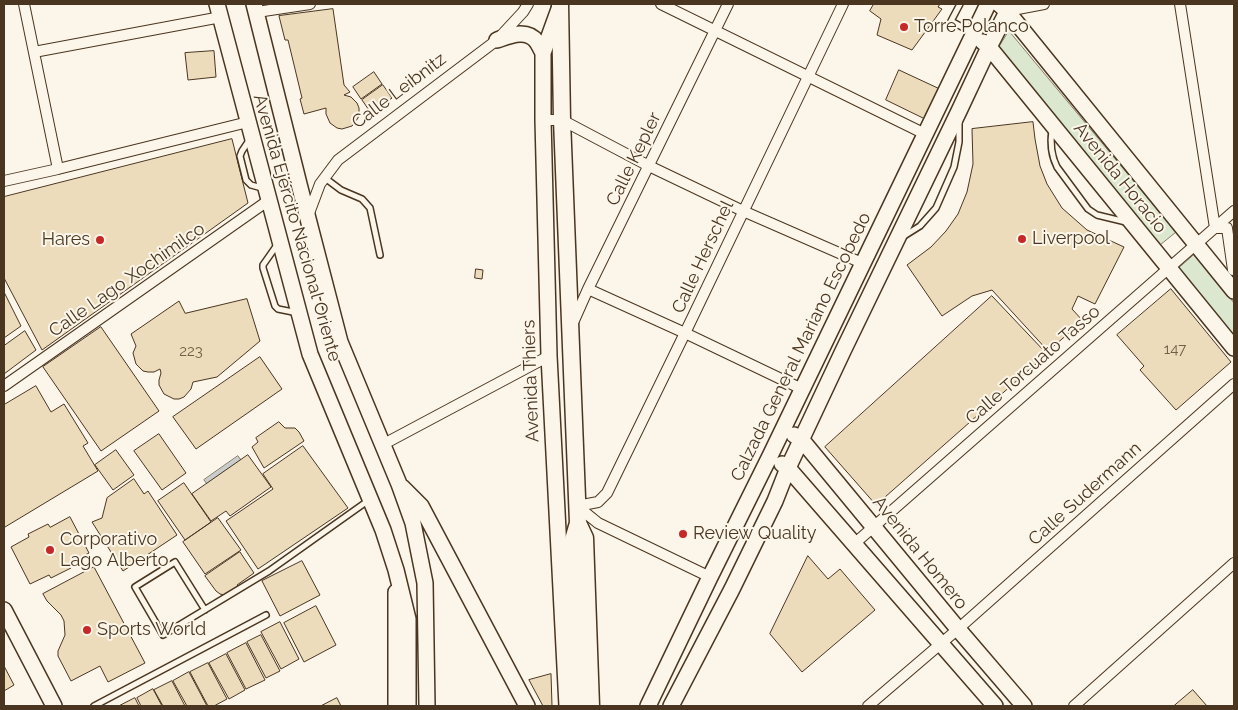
<!DOCTYPE html>
<meta charset="utf-8">
<style>
body{margin:0}
#map{position:relative;width:1238px;height:710px;overflow:hidden;background:#fbf6e9;font-family:Raleway,sans-serif}
canvas{display:block}
.frame{position:absolute;inset:0;border:5px solid #4a3520;pointer-events:none}
</style>
<div id="map">
<canvas width="1238" height="710"></canvas>
<div class="frame"></div>
</div>
<script>
const context = document.querySelector('canvas').getContext('2d');
context.lineJoin = 'round';
function fill(path, color) { context.fillStyle = color; context.fill(path, 'evenodd'); }
function strokePath(path, color, width, dash) { context.strokeStyle = color; context.lineWidth = width; context.lineCap = dash ? 'butt' : 'round'; context.setLineDash(dash || []); context.stroke(path); }
function drawText(font, color, halo, rows, align = 'center') {
  context.font = font + ' Raleway,sans-serif'; context.lineWidth = 4; context.setLineDash([]); context.textBaseline = 'middle'; context.strokeStyle = halo; context.fillStyle = color; for (const [text, x, y, turn = 0] of rows) {
    context.save(); context.translate(x, y); context.rotate((+turn || 0) * Math.PI / 180); context.textAlign = isNaN(turn) ? turn : align; if (halo) context.strokeText(text, 0, 0); context.fillText(text, 0, 0); context.restore();
  }
}
const green = new Path2D(`
 M1009,31L1176,232L1160,245L998,49Z
 M1195,254L1234,303V340L1178,269Z`);
fill(green, '#dce7d0');
strokePath(green, '#887966', 1);
const water = new Path2D(`
 M238,456L250,472L216,496L204,480Z`);
fill(water, '#c9cecd');
strokePath(water, '#887966', 1);
const building = new Path2D(`
 M874,4H940L938,7L942,9L912,50L877,35L881,19L870,11Z
 M333,9L344,85L350,92L344,95L351,97L357,103L359,108V113L358,118L352,126L342,129L337,128L330,123L326,114V108L304,114L300,99L302,98L288,40H285L279,16Z
 M214,51L216,77L188,80L185,53Z
 M899,70L942,90L925,119L886,100Z
 M374,72L382,84L361,99L353,87Z
 M383,85L392,98L371,113L362,100Z
 M1033,122L1035,139L1040,166L1047,184L1062,208L1087,230L1124,247L1095,304L1078,296L1072,309L1083,321L1048,351L992,290L972,296L942,316L907,265L931,247L946,231L958,214L967,192L973,164L972,129Z
 M232,139L248,203L42,350L4,278V197Z
 M476,269L483,270L482,279L475,278Z
 M1171,289L1231,362L1176,410L1140,370L1144,366L1117,335Z
 M4,292L21,326L4,338Z
 M992,296L1047,354L876,505L825,447Z
 M247,299L260,341L217,377L193,382L191,389L184,397L179,399H174L164,394L159,385V380L161,373L160,369L154,372H148L143,371L136,364L133,353L136,346L131,334L179,301L185,313Z
 M101,327L159,411L101,451L43,367Z
 M25,331L36,350L4,374V346Z
 M260,357L282,389L196,449L173,417Z
 M36,386L51,412L64,404L88,443L83,446L98,471L5,527L4,526V405Z
 M279,422L285,428H295L299,432L304,441L264,468L252,447L258,442L256,438Z
 M159,434L186,473L162,490L134,451Z
 M303,446L348,508L258,569L226,521L273,489L263,474Z
 M116,450L134,475L113,490L95,465Z
 M248,455L271,487L230,516L226,511L211,521L192,494Z
 M134,479L144,494L148,491L177,535L123,571L92,522L102,518L107,498Z
 M184,483L211,522L185,540L158,501Z
 M70,517L89,553L68,564L71,568L51,578L49,575L30,584L11,547L29,537L28,534L48,524L50,527Z
 M218,518L241,550L205,574L183,542Z
 M240,552L254,573L237,585L239,587L224,595L220,594L216,591L205,576Z
 M808,556L828,579L840,569L875,610L802,672L770,634Z
 M302,561L320,595L280,616L262,581Z
 M94,567L145,663L108,682L100,666L71,681L58,656V651L65,635L64,621L61,615L47,601L43,594Z
 M316,606L336,645L304,662L284,623Z
 M280,622L299,659L281,669L261,632Z
 M261,635L280,671L266,678L247,642Z
 M246,643L265,680L246,689L227,653Z
 M226,654L245,690L229,699L209,663Z
 M208,663L227,699L214,706H208L190,672Z
 M4,666L14,685L4,691Z
 M189,672L207,706H187L173,681Z
 M551,674L552,706H543L529,680Z
 M172,681L185,706H163L154,690Z
 M153,689L162,706H141L137,698Z
 M1193,690L1207,706H1174Z
 M135,698L139,706H119Z
 M337,698L341,706H321Z`);
fill(building, '#ecdcbc');
strokePath(building, '#4a3520', 1);
const lane = new Path2D(`
 M960,4L951,21L971,32
 M1052,130C1050,143 1051,155 1057,167L1088,209L1097,215L1126,222
 M250,139L242,151L240,156L246,180L251,185L262,188
 M325,178L341,190L362,199L370,208L380,255
 M904,236L920,226L936,208L954,167L959,142V123
 M277,245L263,265V268L275,306L278,309L298,313
 M205,610L175,562L135,587L163,635L269,571L369,500
 M94,706L266,615`);
const street = new Path2D(`
 M24,4L58,169
 M661,4L925,134
 M1180,4L1215,228H1227L1233,270
 M1007,11L1044,4
 M257,12L310,4
 M34,52L221,17
 M543,120H562L649,166L743,211L862,263
 M4,181L58,169L248,122
 M308,216L320,184L338,160L497,40L523,12L528,4
 M588,289L685,333L802,389
 M572,325L588,289L728,4
 M4,386L269,200
 M382,445L549,356
 M577,506L598,502L607,493L685,333L843,4
 M577,506L598,523L710,577
 M854,544L1234,211
 M868,706L958,629L1234,384
 M1074,706L1234,563`);
const secondary = new Path2D(`
 M217,4L310,354L383,530L396,570L408,619V706
 M254,4L299,184L340,342L399,484L413,523L425,583L427,706
 M999,4L1007,11L1234,291
 M559,9L543,53V120L549,356L567,706
 M497,40C509,36 527,28 537,42C539,45 541,49 543,53
 M983,42L989,47L1234,348
 M794,435L801,439L958,629L1024,706
 M782,464L788,468L995,706
 M402,487L421,506L527,706
 M396,592V706
 M4,610L54,706
 M648,706L710,577L770,456L988,4
 M671,706L732,589L775,501L788,468L843,351L959,111L989,47L1011,4`);
const primary = new Path2D(`
 M560,4L562,120L578,523L573,540L578,706
 M578,523L585,538L591,706`);
strokePath(lane, '#4a3520', 8);
strokePath(street, '#4a3520', 12);
strokePath(secondary, '#4a3520', 18);
strokePath(primary, '#4a3520', 19);
strokePath(lane, '#fbf6e9', 5);
strokePath(street, '#fbf6e9', 10);
strokePath(secondary, '#fbf6e9', 15);
strokePath(primary, '#fbf6e9', 16);
for (const [x, y, r, color] of [
 [904,27,5,"#c62828"],
 [1022,239,5,"#c62828"],
 [100,240,5,"#c62828"],
 [683,534,5,"#c62828"],
 [50,550,5,"#c62828"],
 [87,630,5,"#c62828"]
]) { const dot = new Path2D(); dot.arc(x, y, r, 0, 2 * Math.PI); context.fillStyle = color; context.fill(dot); strokePath(dot, '#fbf6e9', 2); }
drawText('15px', '#725f47', null, [
 ["147",1175,349],
 ["223",191,351]
]);
drawText('18px', '#4a3520', '#fbf6e9', [
 ["Torre Polanco",914,27],
 ["Liverpool",1032,239],
 ["Hares",90,240,"right"],
 ["Review Quality",693,534],
 ["Corporativo",60,540],
 ["Lago Alberto",60,561],
 ["Sports World",97,630]
], 'left');
drawText('18px', '#4a3520', '#fbf6e9', [
 ["Calle Leibnitz",399,91,-37],
 ["Calle Kepler",634,159,-64],
 ["Avenida Horacio",1120,178,51],
 ["Avenida Ejército Nacional Oriente",297,228,74],
 ["Calle Herschel",703,257,-65],
 ["Calle Lago Xochimilco",127,280,-35],
 ["Calzada General Mariano Escobedo",801,347,-64],
 ["Calle Torcuato Tasso",1033,365,-41],
 ["Avenida Thiers",531,381,-92],
 ["Calle Sudermann",1085,494,-42],
 ["Avenida Homero",920,553,51]
]);
</script>
